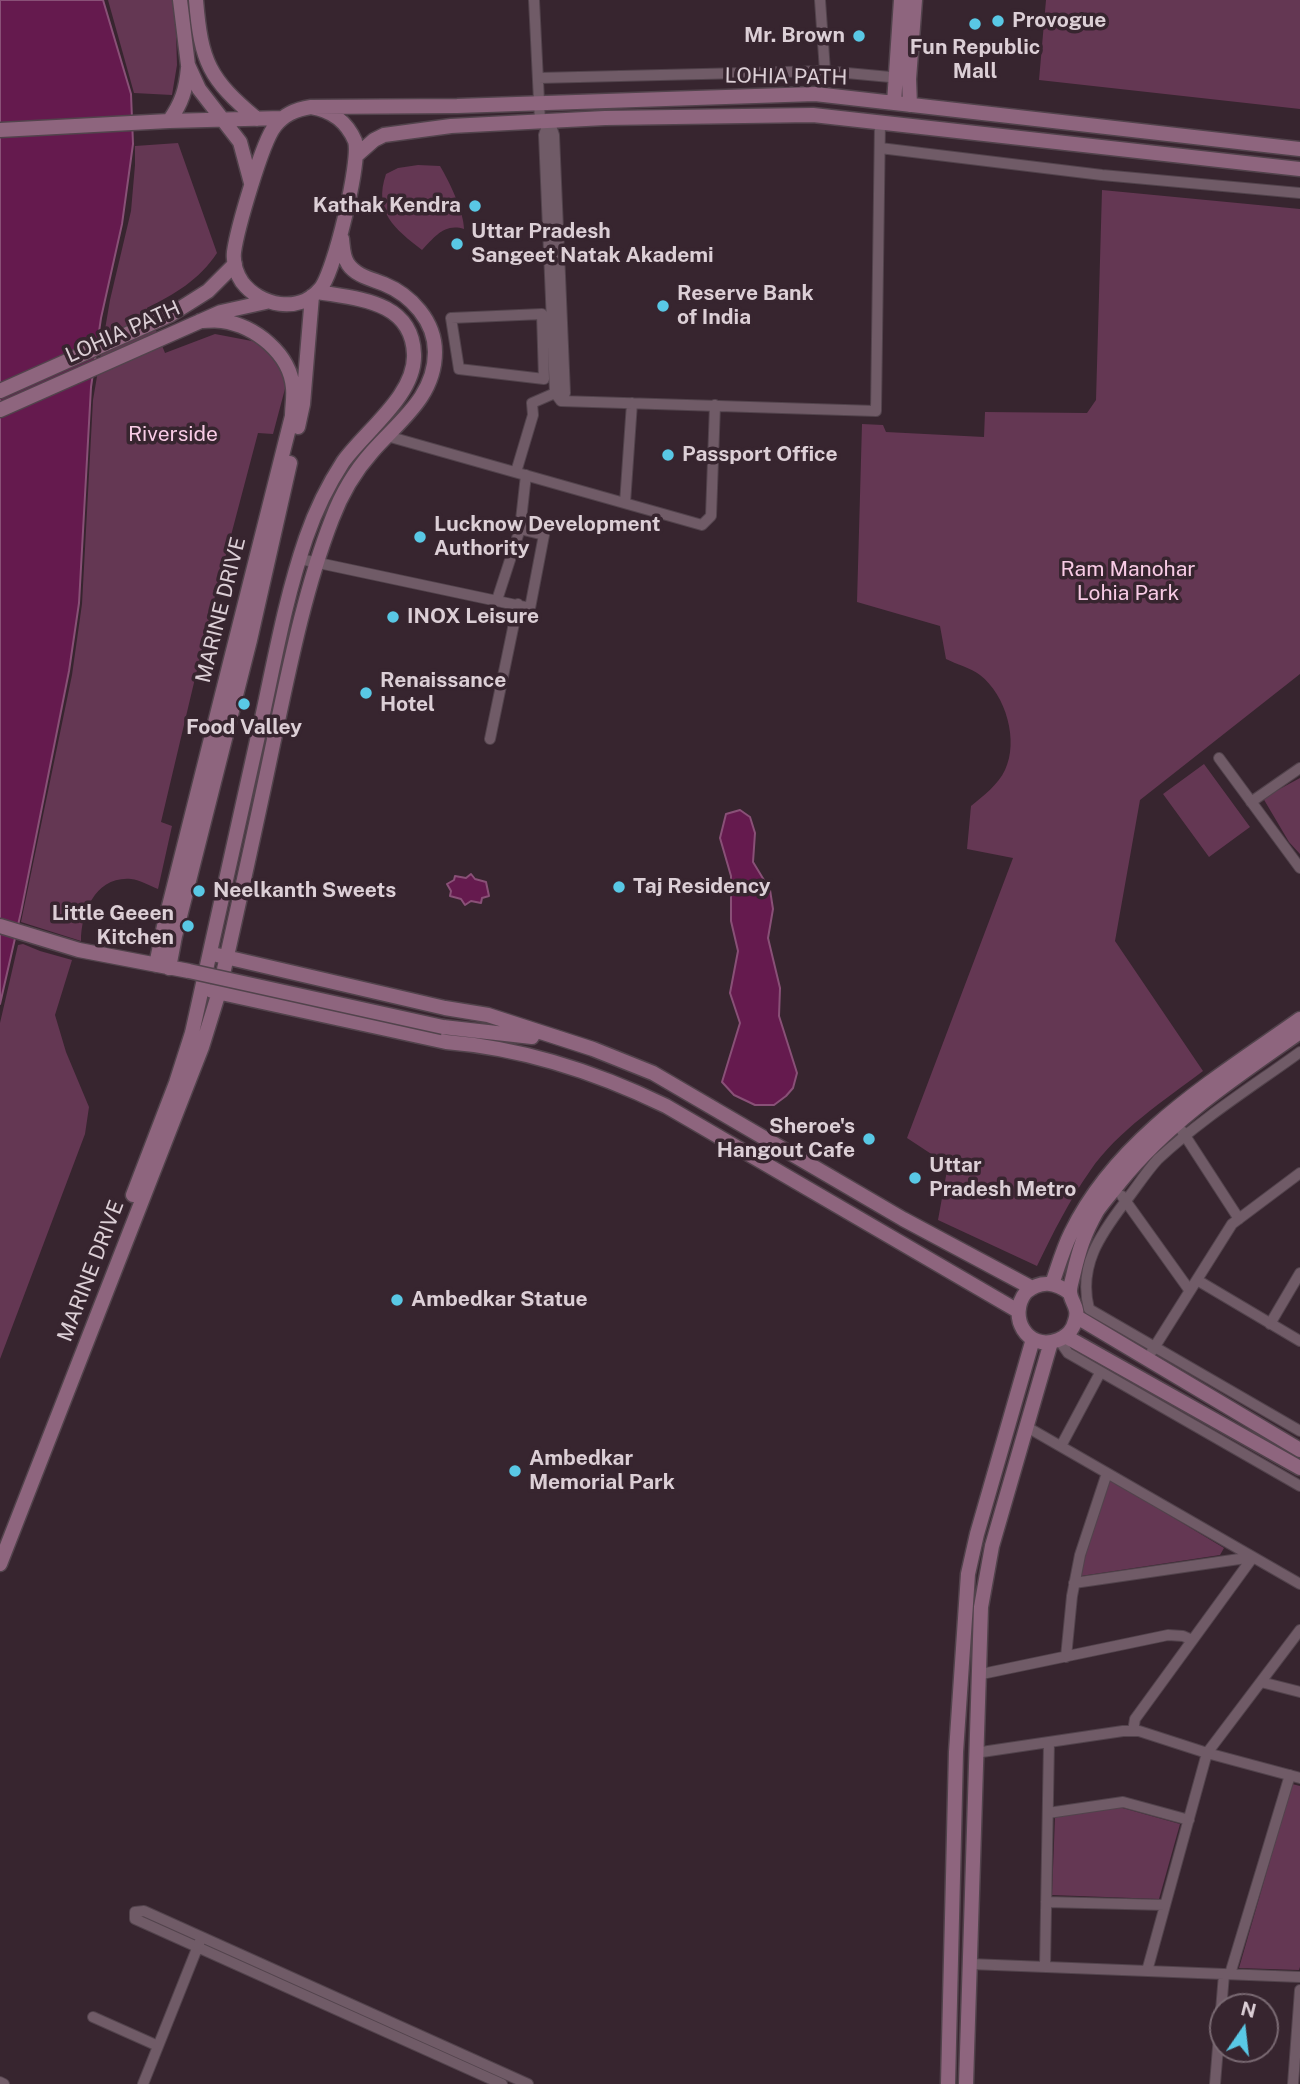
<!DOCTYPE html>
<style>
body{margin:0}
#map{position:relative;width:1300px;height:2084px;overflow:hidden;background:#37252f;font-family:"Public Sans",sans-serif}
canvas{display:block}
.north{position:absolute;left:1209px;top:1993px;width:70px;height:70px;box-sizing:border-box;background:#37252f;border:2px solid #796972;border-radius:50%;rotate:14deg;font-size:19px;font-weight:700;line-height:28px;text-align:center;color:#dccfd6}
.north::after{content:'';display:block;margin:auto;width:24px;height:32px;background:#59c8e5;clip-path:polygon(50% 0,100% 100%,50% 72%,0 100%)}
</style>
<div id="map">
<canvas width="1300" height="2084"></canvas>
<div class="north">N</div>
</div>
<script>
const context = document.querySelector('canvas').getContext('2d');
context.lineJoin = 'round';
function fill(path, color) { context.fillStyle = color; context.fill(path, 'evenodd'); }
function strokePath(path, color, width, dash) { context.strokeStyle = color; context.lineWidth = width; context.lineCap = dash ? 'butt' : 'round'; context.setLineDash(dash || []); context.stroke(path); }
function drawText(font, color, halo, rows, align = 'center') {
  context.font = font + ' "Public Sans",sans-serif'; context.lineWidth = 7; context.setLineDash([]); context.textBaseline = 'middle'; context.strokeStyle = halo; context.fillStyle = color; for (const [text, x, y, turn = 0] of rows) {
    context.save(); context.translate(x, y); context.rotate((+turn || 0) * Math.PI / 180); context.textAlign = isNaN(turn) ? turn : align; if (halo) context.strokeText(text, 0, 0); context.fillText(text, 0, 0); context.restore();
  }
}
fill(new Path2D(`
 M108,0H175L177,65L172,95L134,93Z
 M1046,0H1300V109L1039,80Z
 M178,143L217,253C199,280 175,294 147,308L165,353L215,334L257,342L276,358L286,385L273,434L258,433L210,615L161,822L172,826L158,889C150,886 140,880 131,879C96,876 81,912 81,941L21,922L72,675L82,604L93,400L110,300L131,211L135,165V146Z
 M418,165L440,166C449,181 464,212 464,229C444,223 435,237 422,250C395,229 373,212 386,174L398,168Z
 M1102,190L1300,209V674L1140,800L1115,941L1203,1071C1165,1100 1117,1131 1090,1171C1069,1201 1053,1233 1037,1266L938,1220L948,1165L907,1138L1013,858L967,849L971,806C983,796 998,785 1005,770C1019,741 1006,695 980,675C971,668 956,664 946,659L940,626L857,602L862,424L883,425L886,432L984,437L985,412L1087,413L1096,400Z
 M1204,764L1250,827L1209,857L1163,794Z
 M1300,778V854L1289,842L1263,798Z
 M23,944L40,951L72,960L55,1015L66,1052L89,1107L85,1134L0,1359V1023L18,945Z
 M1109,1479L1224,1548L1220,1555L1081,1576L1085,1553Z
 M1292,1784L1300,1786V1967L1299,1970L1239,1968Z
 M1119,1807L1180,1824L1159,1899L1052,1895L1055,1817Z`), '#643753');
const water = new Path2D(`
 M0,0H103L131,94L133,144L122,224L101,318L91,387L79,603L69,671L21,912L0,1004Z
 M740,810L750,817L755,833L753,862L770,890L773,909L768,938L780,988L779,1016L797,1073L793,1088L786,1096L774,1105H755L734,1095L722,1082L740,1023L730,993L738,951L731,921V876L720,838L726,814Z
 M471,874L475,879L486,882L489,896L482,898L481,903L471,901L465,905L461,899L450,896L451,891L447,884L454,880L455,876L466,878Z`);
fill(water, '#651a4e');
strokePath(water, '#895077', 2);
const street = new Path2D(`
 M534,0L540,121
 M820,0L825,71
 M538,78L825,71L901,78
 M549,120L544,135L555,393L561,401L876,411L880,121
 M549,120L554,135L565,393L561,401
 M880,148L1102,175L1300,193
 M542,314L544,379L459,369L451,318Z
 M387,436L702,525L711,516L715,405
 M516,472L533,415L532,403L555,393
 M625,503L632,403
 M300,559L530,608L544,535L520,529
 M497,600L520,529L526,475
 M490,739L518,604
 M1219,758L1300,868
 M1251,802L1300,768
 M1300,1052C1253,1086 1201,1119 1158,1159C1146,1172 1136,1188 1125,1202C1100,1235 1078,1266 1089,1309L1300,1431
 M1182,1131L1239,1219
 M1122,1196L1190,1291
 M1197,1280L1300,1341
 M1270,1324L1300,1273
 M1059,1340L1068,1353L1300,1486
 M1152,1351L1232,1224L1300,1173
 M1027,1427L1300,1584
 M1061,1446L1100,1373
 M1074,1583L1253,1557
 M1066,1657L1072,1596L1080,1555L1107,1473
 M977,1675L1168,1635L1183,1636L1192,1640
 M1261,1682L1300,1692
 M1133,1731L1135,1719L1253,1557
 M975,1753L1123,1731H1139L1207,1753L1300,1778
 M1048,1813L1123,1802L1189,1820
 M1046,1902L1165,1905
 M970,1964L1300,1977
 M1045,1967L1049,1742
 M1147,1971L1207,1753L1300,1630
 M1230,1974L1290,1775
 M93,2017L158,2046
 M0,2082L4,2084
 M143,2084L200,1941
 M502,2084L135,1919V1912L144,1911L528,2084
 M1215,2084L1224,1974
 M1293,2084L1300,1990`);
const secondary = new Path2D(`
 M180,0L188,65L199,89L240,142L251,183
 M196,0C201,62 209,79 257,119
 M894,103L901,0
 M910,105L909,79L915,0
 M311,107C331,110 347,122 355,141C361,160 334,274 320,289C299,314 260,306 242,282C236,273 233,262 234,252C237,230 262,142 275,126C284,114 297,109 311,107L457,106L815,94L1300,149
 M169,121C182,103 186,89 188,68
 M0,130L169,121L282,118
 M357,155L374,140L384,135L451,126L605,118L813,115L1300,169
 M0,391L170,315L208,291L235,264
 M0,410L221,312L266,302
 M298,427L303,404L312,296
 M0,926L79,950L189,971
 M217,955L445,1008L488,1015L593,1049L653,1073L903,1219L1032,1288
 M156,965L164,926L292,416C292,407 294,397 293,388C290,354 256,326 222,321C215,320 207,321 200,321
 M169,968L175,936L250,640L290,463
 M212,991L446,1042C522,1048 598,1073 666,1106L1018,1311
 M443,1027L532,1037
 M133,1195L176,1083L192,1033C215,927 238,822 262,718C275,658 286,596 306,538C315,512 328,485 343,462C365,431 416,395 414,354C412,301 358,299 318,292
 M1052,1284C1058,1267 1063,1249 1071,1233C1117,1137 1217,1078 1300,1019
 M1070,1293C1055,1282 1041,1280 1026,1292C1007,1316 1027,1352 1058,1340C1066,1337 1073,1330 1075,1321C1080,1307 1070,1302 1070,1291C1070,1287 1072,1280 1073,1276C1079,1250 1084,1234 1097,1211C1104,1201 1113,1191 1120,1182C1169,1121 1236,1077 1300,1032
 M1077,1317L1300,1450
 M1065,1336L1300,1468
 M0,1564L202,1047L219,992C237,911 255,831 272,749C288,674 304,591 332,519C341,495 355,471 372,452C399,421 435,397 435,352C435,321 411,295 384,284C372,279 356,276 348,264C343,257 343,248 342,239
 M948,2084L956,1752L968,1574L977,1534L1033,1339
 M966,2084L981,1607L992,1546L1051,1342`);
strokePath(street, '#52434c', 12);
strokePath(secondary, '#52434c', 17);
strokePath(street, '#705b67', 10);
strokePath(secondary, '#8e657e', 14);
const secondaryBridge = new Path2D(`
 M189,971L443,1027`);
strokePath(secondaryBridge, '#52434c', 17, []);
strokePath(secondaryBridge, '#8e657e', 14);
for (const [x, y, r, color] of [
 [998,21,7,"#59c8e5"],
 [975,24,7,"#59c8e5"],
 [859,36,7,"#59c8e5"],
 [475,206,7,"#59c8e5"],
 [457,244,7,"#59c8e5"],
 [663,306,7,"#59c8e5"],
 [668,455,7,"#59c8e5"],
 [420,537,7,"#59c8e5"],
 [393,617,7,"#59c8e5"],
 [366,693,7,"#59c8e5"],
 [244,704,7,"#59c8e5"],
 [619,887,7,"#59c8e5"],
 [199,891,7,"#59c8e5"],
 [188,926,7,"#59c8e5"],
 [869,1139,7,"#59c8e5"],
 [915,1178,7,"#59c8e5"],
 [397,1300,7,"#59c8e5"],
 [515,1471,7,"#59c8e5"]
]) { const dot = new Path2D(); dot.arc(x, y, r, 0, 2 * Math.PI); context.fillStyle = color; context.fill(dot); strokePath(dot, '#37252f', 2.5); }
drawText('bold 21px', '#dccfd6', '#37252f', [
 ["Provogue",1012,21],
 ["Mr. Brown",845,36,"right"],
 ["Fun Republic",975,48,"center"],
 ["Mall",975,72,"center"],
 ["Kathak Kendra",461,206,"right"],
 ["Uttar Pradesh",471,232],
 ["Sangeet Natak Akademi",471,256],
 ["Reserve Bank",677,294],
 ["of India",677,318],
 ["Passport Office",682,455],
 ["Lucknow Development",434,525],
 ["Authority",434,549],
 ["INOX Leisure",407,617],
 ["Renaissance",380,681],
 ["Hotel",380,705],
 ["Food Valley",244,728,"center"],
 ["Taj Residency",633,887],
 ["Neelkanth Sweets",213,891],
 ["Little Geeen",174,914,"right"],
 ["Kitchen",174,938,"right"],
 ["Sheroe's",855,1127,"right"],
 ["Hangout Cafe",855,1151,"right"],
 ["Uttar",929,1166],
 ["Pradesh Metro",929,1190],
 ["Ambedkar Statue",411,1300],
 ["Ambedkar",529,1459],
 ["Memorial Park",529,1483]
], 'left');
drawText('21px', '#dccfd6', '#37252f', [
 ["LOHIA PATH",786,77,1],
 ["LOHIA PATH",123,332,-24],
 ["MARINE DRIVE",221,610,-76],
 ["MARINE DRIVE",91,1271,-69]
]);
drawText('21px', '#f8cbe5', '#37252f', [
 ["Riverside",173,435],
 ["Ram Manohar",1128,570],
 ["Lohia Park",1128,594]
]);
</script>
